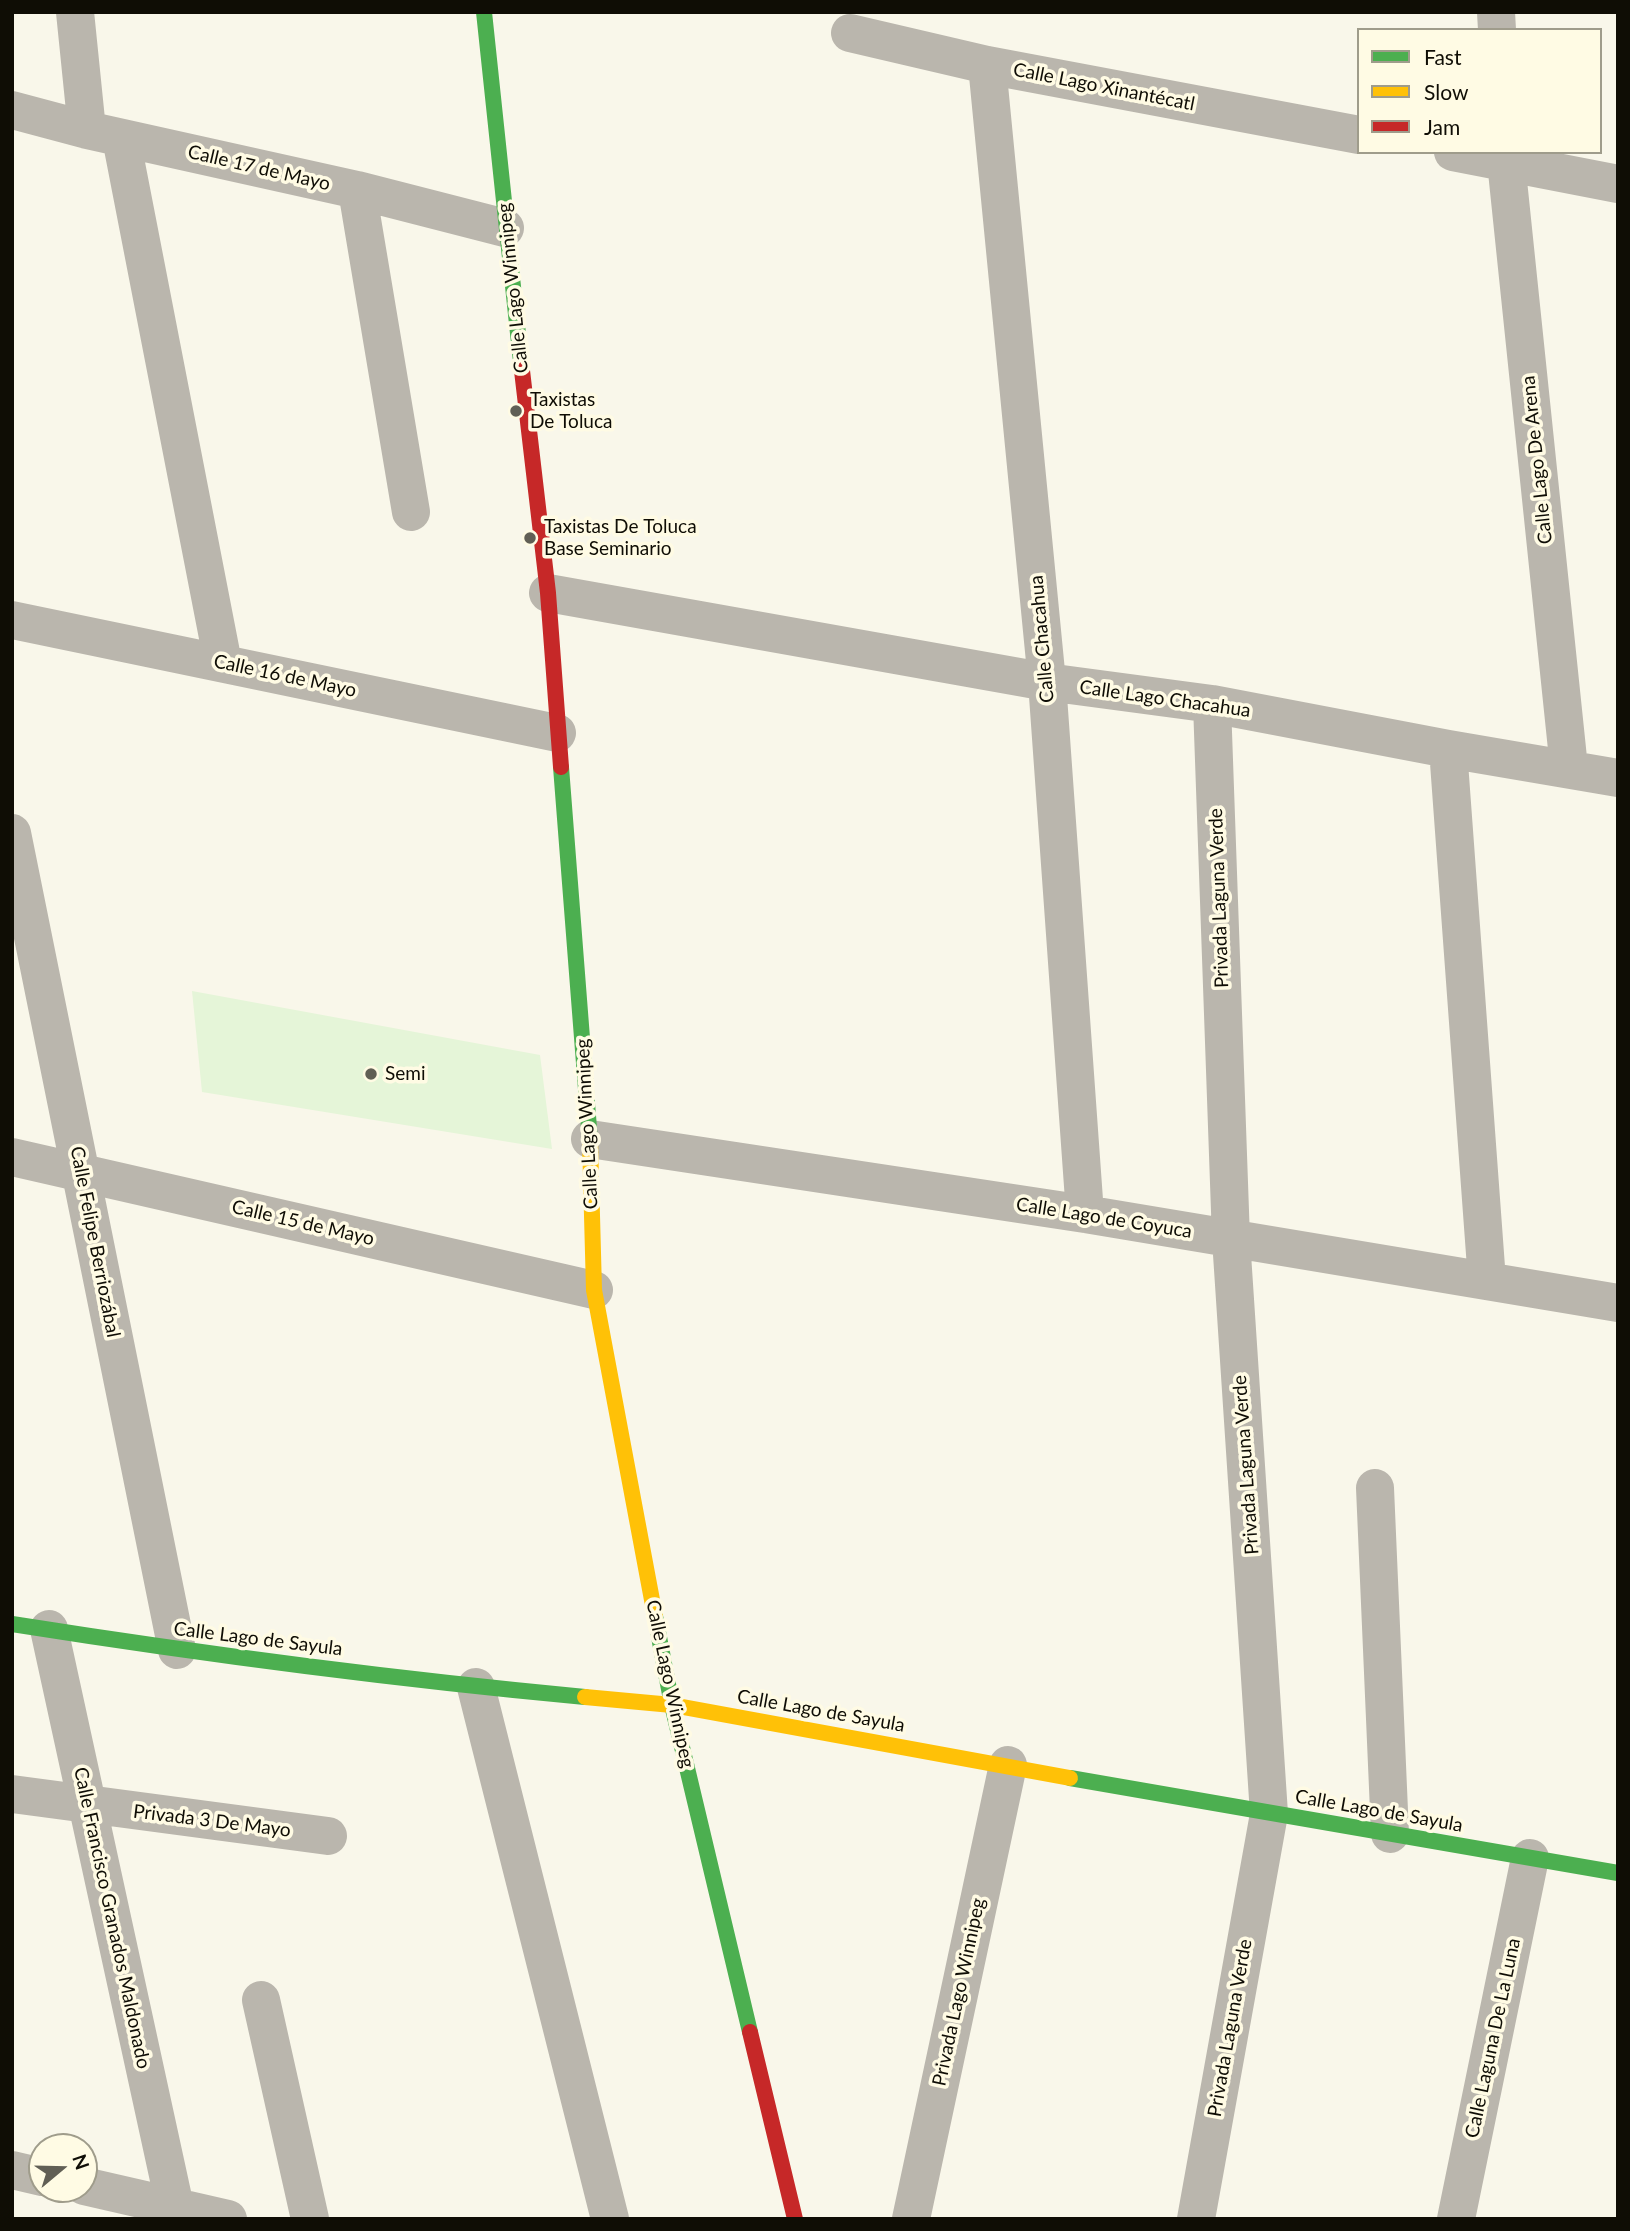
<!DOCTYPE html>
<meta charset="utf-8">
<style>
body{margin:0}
#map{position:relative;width:1630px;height:2231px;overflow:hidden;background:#f9f7ea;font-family:Lato,sans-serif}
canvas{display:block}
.frame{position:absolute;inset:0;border:14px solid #0f0d05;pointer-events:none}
.legend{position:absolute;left:1357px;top:28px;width:245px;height:126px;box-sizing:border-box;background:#fffbe4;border:2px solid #9f9c8b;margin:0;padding:9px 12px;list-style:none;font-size:21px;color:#0f0d05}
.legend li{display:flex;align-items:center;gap:14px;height:35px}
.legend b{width:35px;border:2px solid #9f9c8b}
.north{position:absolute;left:28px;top:2133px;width:70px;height:70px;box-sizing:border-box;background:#fffbe4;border:2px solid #9f9c8b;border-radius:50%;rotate:71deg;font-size:19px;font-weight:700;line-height:28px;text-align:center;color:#0f0d05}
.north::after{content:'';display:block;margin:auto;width:24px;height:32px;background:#615f55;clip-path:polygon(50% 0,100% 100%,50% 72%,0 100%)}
</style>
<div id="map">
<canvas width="1630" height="2231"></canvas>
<div class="frame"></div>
<ul class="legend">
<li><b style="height:9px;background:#4caf50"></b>Fast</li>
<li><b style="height:9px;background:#ffc107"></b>Slow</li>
<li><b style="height:9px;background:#c62828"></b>Jam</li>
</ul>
<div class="north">N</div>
</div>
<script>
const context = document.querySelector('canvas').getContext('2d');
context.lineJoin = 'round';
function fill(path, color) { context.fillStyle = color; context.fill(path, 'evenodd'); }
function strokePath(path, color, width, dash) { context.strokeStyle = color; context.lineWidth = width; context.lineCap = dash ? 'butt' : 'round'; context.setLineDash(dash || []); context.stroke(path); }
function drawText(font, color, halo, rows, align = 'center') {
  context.font = font + ' Lato,sans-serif'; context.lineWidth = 7; context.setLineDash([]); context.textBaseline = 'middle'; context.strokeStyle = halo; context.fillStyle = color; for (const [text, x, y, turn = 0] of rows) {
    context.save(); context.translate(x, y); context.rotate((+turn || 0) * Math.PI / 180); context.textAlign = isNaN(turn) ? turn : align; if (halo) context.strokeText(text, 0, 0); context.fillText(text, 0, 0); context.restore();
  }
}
fill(new Path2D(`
 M192,991L540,1055L552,1149L202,1092Z`), '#e5f5d8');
strokePath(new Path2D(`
 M75,12L87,130
 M1496,12L1497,30
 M850,33L987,65L1359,135
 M987,65L1047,682L1085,1214
 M12,110L87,130L357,190L505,228
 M121,138L223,663
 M1453,152L1618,184
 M1505,152L1569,768
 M357,190L411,512
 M548,593L1047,682L1212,704L1448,749L1618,778
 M12,620L557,733
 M1448,749L1487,1281
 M12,833L177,1650
 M590,1139L1085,1214L1618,1303
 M12,1157L594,1290
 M1375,1488L1390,1834
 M49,1629L175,2207
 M476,1687L610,2219
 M12,1794L328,1836
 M261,2000L310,2219
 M12,2170L42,2177
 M84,2186L228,2219
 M911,2219L1008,1765
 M1196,2219L1269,1814L1231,1239L1212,704
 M1456,2219L1530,1858`), '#bab6ad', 38);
strokePath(new Path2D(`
 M484,12L521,362
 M561,767L590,1141
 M655,1616L672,1705L750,2032
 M12,1624C202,1654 393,1679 585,1697
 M1070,1778L1618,1873`), '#4caf50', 16);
strokePath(new Path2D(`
 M590,1141L594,1290L655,1616
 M585,1697L672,1705L1070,1778`), '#ffc107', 16);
strokePath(new Path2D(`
 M521,362L548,593L561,767
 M750,2032L795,2219`), '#c62828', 16);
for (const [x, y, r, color] of [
 [516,411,7,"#615f55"],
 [530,538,7,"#615f55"],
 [371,1074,7,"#615f55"]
]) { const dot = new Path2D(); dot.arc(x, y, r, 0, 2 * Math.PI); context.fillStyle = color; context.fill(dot); strokePath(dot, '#fffbe4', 2.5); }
drawText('19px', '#0f0d05', '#fffbe4', [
 ["Calle Lago Xinantécatl",1104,87,11],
 ["Calle 17 de Mayo",259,168,13],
 ["Calle Lago Winnipeg",513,288,-96],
 ["Calle Lago De Arena",1537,460,-96],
 ["Calle Chacahua",1042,639,-95],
 ["Calle 16 de Mayo",285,676,12],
 ["Calle Lago Chacahua",1165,699,8],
 ["Privada Laguna Verde",1219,898,-92],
 ["Calle Lago Winnipeg",587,1124,-93],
 ["Calle Lago de Coyuca",1104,1218,9],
 ["Calle 15 de Mayo",303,1223,13],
 ["Calle Felipe Berriozábal",95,1242,79],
 ["Privada Laguna Verde",1246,1465,-94],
 ["Calle Lago de Sayula",258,1639,7],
 ["Calle Lago Winnipeg",670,1684,78],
 ["Calle Lago de Sayula",821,1711,10],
 ["Calle Lago de Sayula",1379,1811,10],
 ["Privada 3 De Mayo",212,1821,7],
 ["Calle Francisco Granados Maldonado",112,1918,78],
 ["Privada Lago Winnipeg",959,1992,-78],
 ["Privada Laguna Verde",1230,2028,-80],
 ["Calle Laguna De La Luna",1493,2038,-78]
]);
drawText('19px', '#0f0d05', '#fffbe4', [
 ["Taxistas",530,400],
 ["De Toluca",530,422],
 ["Taxistas De Toluca",544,527],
 ["Base Seminario",544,549],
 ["Semi",385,1074]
], 'left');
</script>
